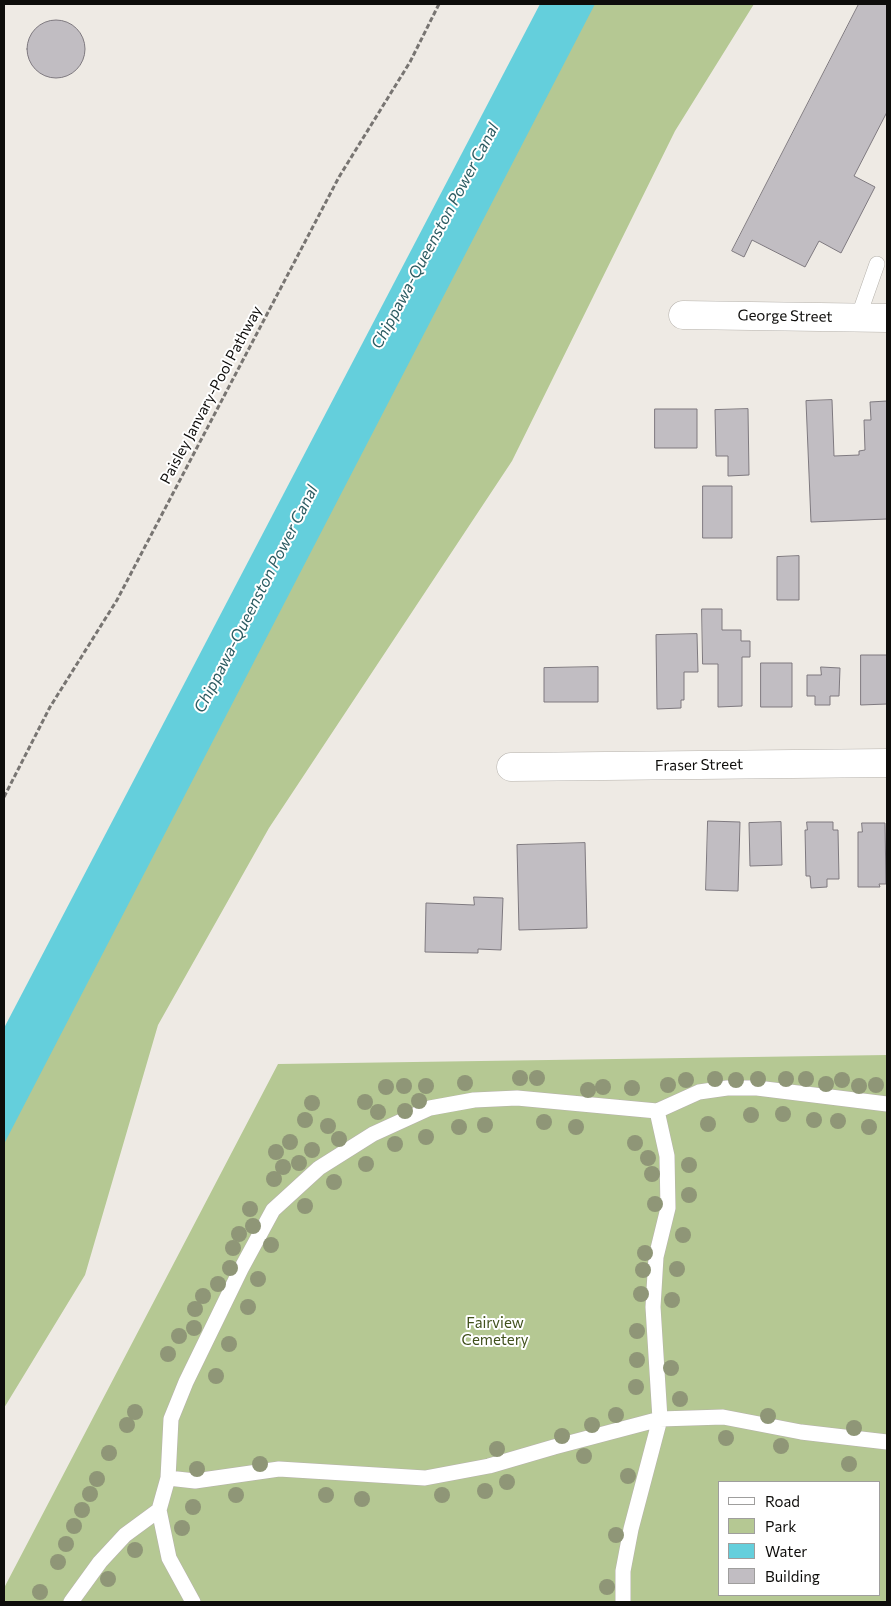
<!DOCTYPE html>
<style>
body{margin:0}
#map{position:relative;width:891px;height:1606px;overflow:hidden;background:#eeeae4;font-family:Commissioner,sans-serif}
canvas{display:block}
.frame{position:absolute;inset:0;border:5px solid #0e0d0b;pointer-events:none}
.legend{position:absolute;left:718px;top:1481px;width:162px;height:115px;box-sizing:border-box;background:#fff;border:1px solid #9f9e9d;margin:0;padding:6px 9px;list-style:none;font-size:15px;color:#0e0d0b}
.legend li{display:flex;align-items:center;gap:10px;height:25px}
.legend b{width:25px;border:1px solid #9f9e9d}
</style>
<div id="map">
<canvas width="891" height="1606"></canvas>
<div class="frame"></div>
<ul class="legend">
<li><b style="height:6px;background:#fff"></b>Road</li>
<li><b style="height:14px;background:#b5c893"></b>Park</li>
<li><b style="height:14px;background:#64cfdc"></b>Water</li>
<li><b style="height:14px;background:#c1bdc2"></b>Building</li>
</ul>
</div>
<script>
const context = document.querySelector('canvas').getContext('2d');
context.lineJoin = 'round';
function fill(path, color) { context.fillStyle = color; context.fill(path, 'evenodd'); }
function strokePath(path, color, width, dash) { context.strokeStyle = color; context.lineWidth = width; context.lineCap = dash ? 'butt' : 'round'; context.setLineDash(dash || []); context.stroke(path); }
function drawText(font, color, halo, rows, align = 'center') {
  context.font = font + ' Commissioner,sans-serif'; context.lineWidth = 4; context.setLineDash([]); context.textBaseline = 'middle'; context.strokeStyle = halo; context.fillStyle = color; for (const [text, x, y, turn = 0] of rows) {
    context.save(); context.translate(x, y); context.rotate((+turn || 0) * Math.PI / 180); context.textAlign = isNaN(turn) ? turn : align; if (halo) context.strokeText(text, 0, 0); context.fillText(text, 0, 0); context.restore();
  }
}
fill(new Path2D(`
 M593,4H754L675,131L512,461L269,828L158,1025L85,1275L4,1408V1124Z
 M887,1055V1602H4V1588L278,1064ZM720,1482H880V1595H720Z`), '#b5c893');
fill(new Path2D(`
 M540,4H595L4,1144V1028Z`), '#64cfdc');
const building = new Path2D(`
 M859,4H887V112L854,176L875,187L841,253L819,241L805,267L752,240L744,257L732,251Z
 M27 49a29 29 0 1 1 58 0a29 29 0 1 1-58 0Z
 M832,400L834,456L859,455V451L865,450L864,420H871L870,402L887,401V519L811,522L806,401Z
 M655,409H697V448H655Z
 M748,409L749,475L728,476V456H716L715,410Z
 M703,486H732V538H703Z
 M799,556V600H777V557Z
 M702,609H722V630H741V641H750V657H742V706L718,707V664H703Z
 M697,634L698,672H684V700H681V708L657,709L656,635Z
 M861,655H887V704L861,705Z
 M761,663H792V707H761Z
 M598,667V702H544V668Z
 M821,667L840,668L839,696H830V705H815V696H807V675H821Z
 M708,821L740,822L738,891L706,890Z
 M781,822L782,865L750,866L749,823Z
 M807,822H833V830H838L839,879H827V887L811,888L810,876H806L805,830H807Z
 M862,823H885L886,884H879L880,887H858V832H862Z
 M585,843L587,928L519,930L517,845Z
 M474,897L503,898L501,950L478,949V953L425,952L426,903L474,905Z`);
fill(building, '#c1bdc2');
strokePath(building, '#7e797f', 1);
const lane = new Path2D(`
 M858,318L877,264
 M168,1478L195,1481L279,1469L425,1478L489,1466L554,1447L660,1419L723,1417L801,1432L887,1442
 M159,1510L169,1558L193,1602
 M71,1602L100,1562L125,1535L159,1510L168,1478L171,1419L186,1382L241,1269L273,1210L319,1168L373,1134L430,1108L474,1100L517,1098L657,1111L699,1092L727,1088H757L887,1104
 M623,1602V1571L631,1529L660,1419L653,1307L656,1257L668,1208L667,1156L657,1111`);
const street = new Path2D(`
 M683,315L887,318
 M511,767L887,763`);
strokePath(lane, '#b6b2ac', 16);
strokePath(street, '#b6b2ac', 29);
strokePath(new Path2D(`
 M4,797L50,707L117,600L339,177L410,62L439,4`), '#787572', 3, [5, 2.5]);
strokePath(lane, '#fff', 15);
strokePath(street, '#fff', 28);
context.fillStyle = '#8f9677';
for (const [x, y] of [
 [520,1078],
 [537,1078],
 [715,1079],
 [758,1079],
 [786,1079],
 [806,1079],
 [686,1080],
 [736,1080],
 [842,1080],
 [465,1083],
 [826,1084],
 [668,1085],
 [876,1085],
 [404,1086],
 [426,1086],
 [859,1086],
 [386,1087],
 [603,1087],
 [632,1088],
 [588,1090],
 [419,1101],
 [365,1102],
 [312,1103],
 [405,1111],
 [378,1112],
 [783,1114],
 [751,1115],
 [305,1120],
 [814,1120],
 [838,1121],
 [544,1122],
 [708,1124],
 [485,1125],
 [328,1126],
 [459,1127],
 [576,1127],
 [869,1127],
 [426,1137],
 [339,1139],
 [290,1142],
 [635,1143],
 [395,1144],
 [312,1150],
 [276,1152],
 [648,1158],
 [299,1163],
 [366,1164],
 [689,1165],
 [283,1167],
 [652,1174],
 [274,1179],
 [334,1182],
 [689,1195],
 [655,1204],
 [305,1206],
 [250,1209],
 [253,1226],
 [239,1234],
 [683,1235],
 [271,1245],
 [233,1248],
 [645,1253],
 [230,1268],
 [677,1269],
 [643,1270],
 [258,1279],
 [218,1284],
 [641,1294],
 [203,1296],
 [672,1300],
 [248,1307],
 [195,1309],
 [194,1328],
 [637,1331],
 [179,1336],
 [229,1344],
 [168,1354],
 [637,1360],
 [671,1368],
 [216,1376],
 [636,1387],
 [680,1399],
 [135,1412],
 [616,1415],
 [768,1416],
 [127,1425],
 [592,1425],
 [854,1428],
 [562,1436],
 [726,1438],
 [781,1446],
 [497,1449],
 [109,1453],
 [584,1456],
 [260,1464],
 [849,1464],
 [197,1469],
 [628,1476],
 [97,1479],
 [507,1482],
 [485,1491],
 [90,1494],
 [236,1495],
 [326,1495],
 [442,1495],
 [362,1499],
 [193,1507],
 [82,1510],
 [74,1526],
 [182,1528],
 [616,1535],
 [66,1544],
 [135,1550],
 [58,1562],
 [108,1579],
 [607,1587],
 [40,1592]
]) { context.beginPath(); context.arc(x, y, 8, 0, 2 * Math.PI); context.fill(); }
drawText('15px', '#0e0d0b', '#fff', [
 ["George Street",785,316,1],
 ["Paisley Janvary-Pool Pathway",211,395,-62],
 ["Fraser Street",699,765,-1]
]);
drawText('15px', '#41511d', '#fff', [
 ["Fairview",495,1323],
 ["Cemetery",495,1340]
]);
drawText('italic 16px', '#2d5c62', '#fff', [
 ["Chippawa-Queenston Power Canal",435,236,-62],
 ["Chippawa-Queenston Power Canal",256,599,-63]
]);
</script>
